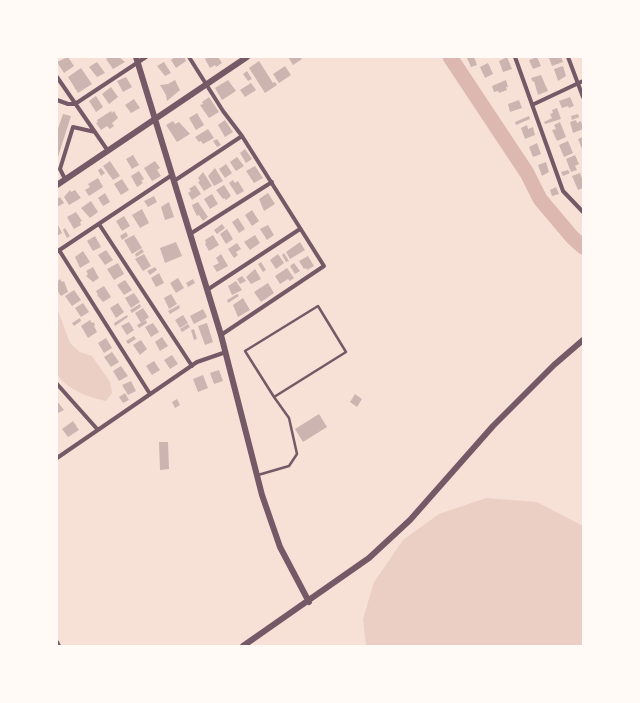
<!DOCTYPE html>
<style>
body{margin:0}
#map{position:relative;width:640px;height:703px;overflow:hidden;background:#f7e1d7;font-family:Bitter,serif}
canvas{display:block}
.frame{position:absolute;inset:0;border:58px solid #fffaf5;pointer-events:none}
</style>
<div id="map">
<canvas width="640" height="703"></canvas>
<div class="frame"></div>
</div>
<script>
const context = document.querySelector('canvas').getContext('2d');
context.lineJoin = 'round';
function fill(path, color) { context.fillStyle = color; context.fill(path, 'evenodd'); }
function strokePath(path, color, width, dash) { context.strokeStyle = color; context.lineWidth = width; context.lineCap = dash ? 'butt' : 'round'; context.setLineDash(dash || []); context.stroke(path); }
fill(new Path2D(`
 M57,308L70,343L80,352L92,356L110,382L112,393L106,401C88,397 67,390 57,374Z
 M486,498L537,502L583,526V646H366L363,619L374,582L403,540L439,514Z`), '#ebcfc5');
strokePath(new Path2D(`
 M450,57L527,173L540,199L572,237L583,247`), '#dcb8b0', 15);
fill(new Path2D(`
 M68,57L74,66L64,73L57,62Z
 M109,57H119L125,62L113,69L106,59Z
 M175,57H184L186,61L176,68L171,60Z
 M208,57H218L222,63L216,67L215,65L210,68L205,59Z
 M288,57H300L302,59L293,65Z
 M474,57L477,65L471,67L467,58Z
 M507,57L512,69L503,72L499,61Z
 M537,57L541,66L533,69L529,60Z
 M561,57L563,62L552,66L549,58Z
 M259,61L273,83L275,82L277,85L265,93L249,68Z
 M97,62L105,73L97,77L89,67Z
 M164,62L171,73L165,76L157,66Z
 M488,63L493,74L485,78L480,67Z
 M285,66L291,75L279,83L273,74Z
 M563,66L566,76L558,81L554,69Z
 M81,68L92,84L78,93L68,77Z
 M247,71L252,79L248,81L243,74Z
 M541,75L548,91L538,95L534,81L533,82L531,78Z
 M126,77L132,87L123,92L117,81Z
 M175,80L180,90L167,101L166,95L160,85L168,84Z
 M228,80L236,91L222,100L215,88Z
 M506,80L508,87H506L507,90L499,93L498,91L494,92L492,86Z
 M251,83L256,90L245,97L240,90Z
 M111,87L118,97L109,104L102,94Z
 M96,96L103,107L96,112L89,101Z
 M209,97L219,112L209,118L200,105L203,104L202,102Z
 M570,97L574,106L569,108L568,106L562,108L559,101Z
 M134,99L140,108L131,113L125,105Z
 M519,100L522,108L510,112L508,104Z
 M557,108L561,119L545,124L544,122L552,118L550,114L553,113L552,110Z
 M111,111L112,113L114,111L118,118L112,123L114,126L110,129L107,126L101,130L96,123L98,122L97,120Z
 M197,113L204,125L196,130L189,118Z
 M63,114L71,116L57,160V132Z
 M578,114L579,117L572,120L571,116Z
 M529,116L530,119L516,125L515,122Z
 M225,120L233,132L225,137L218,125Z
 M576,120L577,123L581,121L583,129L573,133L570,122Z
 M173,121L175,124L179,122L190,134L177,142L166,125Z
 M560,122L566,137L557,141L552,130L556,129L554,125Z
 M527,125L528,129L533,127L535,135L525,139L521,128Z
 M208,129L214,138L203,144L201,141L199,142L195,137Z
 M583,137V149H582L578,139Z
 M217,139L221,145L217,147L213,141Z
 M568,141L573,153L564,157L559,145Z
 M537,143L541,154L533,157L529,147Z
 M245,149L252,159L246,163L240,153Z
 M133,155L139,165L132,169L126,159Z
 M575,155L579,164L575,166L577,170L571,172L566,159Z
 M237,157L244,166L236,171L230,162Z
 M110,161L120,176L113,180L103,166Z
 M155,161L160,168L157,170L161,176L152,181L144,168Z
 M546,162L549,172L542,176L538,165Z
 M226,164L232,173L225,178L219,169Z
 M255,166L263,178L254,183L246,171Z
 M101,168L105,173L101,176L98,170Z
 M215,168L223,181L214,186L208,176Z
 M568,170L570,173L563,176L561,172Z
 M139,171L144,179L141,181L143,183L137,187L131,176Z
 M203,172L212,186L204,191L198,182L200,181L198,178Z
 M580,173L583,181V188L578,190L572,176Z
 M98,178L103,187L89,196L85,190L90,187L88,184Z
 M122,179L129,190L121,195L114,184Z
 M233,180L235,183L238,181L244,191L237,195L229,183Z
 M195,185L201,194L192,200L188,193L191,191L189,189Z
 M224,185L231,196L226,200L224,198L223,199L216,190Z
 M556,187L559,194L552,196L550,190Z
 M70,190L71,192L75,190L81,198L69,205L64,197Z
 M105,193L110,202L103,206L98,198Z
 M268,193L275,204L264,211L259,199Z
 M212,194L218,204L210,209L204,199Z
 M154,196L157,202L148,207L144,201Z
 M60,197L64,203L57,207V199Z
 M91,201L98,212L90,218L81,208Z
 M169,202L174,217L165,220L161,207Z
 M198,202L208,217L203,221L199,215L197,216L193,208L192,205Z
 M142,209L149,223L140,228L132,215Z
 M252,210L259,221L252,226L245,215Z
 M76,212L82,221L80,222L81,225L74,229L67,217Z
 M124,216L130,226L122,231L116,221Z
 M238,218L245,229L239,233L232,222Z
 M57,223L62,233L57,236Z
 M222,224L225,228L217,234L214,230Z
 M268,225L274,235L267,240L260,229Z
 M65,228L70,236L67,238L63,230Z
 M227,229L233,239L226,244L220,234Z
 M126,232L128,236L122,240L120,236Z
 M134,235L142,248L132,254L124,240Z
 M213,235L219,245L209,251L205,244L206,243L205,240Z
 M255,235L260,243L250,250L244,242Z
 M95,236L101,247L93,251L87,241Z
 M176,242L182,256L165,263L160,248Z
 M300,242L305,250L290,259L286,252Z
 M237,243L241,249L236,252L238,255L234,258L228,249Z
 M142,249L144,252L136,257L135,254Z
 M106,250L113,260L105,265L98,255Z
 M83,251L90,262L80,268L75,257Z
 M284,253L289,261L286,262L282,255Z
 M144,254L151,266L143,271L135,259Z
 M221,254L228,266L217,272L213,266L219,263L216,258Z
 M278,254L284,263L276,269L270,260Z
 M308,256L314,266L307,270L306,268L304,269L299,261Z
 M261,262L266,270L263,272L258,264Z
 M118,263L124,274L114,280L107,269Z
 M294,263L300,271L295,274L290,266Z
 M93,267L99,278L93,282L86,276L88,274L86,271Z
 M155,267L157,270L150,275L147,271Z
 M287,268L294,278L290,281L288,279L280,284L275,276Z
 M255,269L261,279L251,284L246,277Z
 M159,273L164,283L156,287L151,278Z
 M242,276L246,281L240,284L237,279Z
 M178,278L184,288L176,293L170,283Z
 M60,279L62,282L64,281L68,292L61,296L57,290V282Z
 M193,279L195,283L188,287L186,283Z
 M125,280L132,290L124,295L117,285Z
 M236,281L242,290L232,295L228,286Z
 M268,283L274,293L261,302L254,292Z
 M104,286L111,297L103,302L97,295H98L96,291Z
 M74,290L81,300L72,306L65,296Z
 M134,293L140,302L131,308L125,298Z
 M171,294L177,304L169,309L164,298Z
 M237,294L239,296L228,303L227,300Z
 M243,298L250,310L238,317L233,305Z
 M83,303L89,312L81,317L75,308Z
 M118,303L124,312L116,318L110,308Z
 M140,304L141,307L132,313L130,310Z
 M179,305L180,308L170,314L168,311Z
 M143,308L149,317L141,323L135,313Z
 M203,309L207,317L194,324L190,316Z
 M127,315L128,317L115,326L114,323Z
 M183,315L188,323L180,328L175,320Z
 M80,318L81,321L74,326L72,323Z
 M90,320L92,323L94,322L95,325L94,326L97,332L88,338L81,326Z
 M146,320L147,323L139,328L137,325Z
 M129,322L134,330L127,335L121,326Z
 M153,323L159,332L151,337L145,327Z
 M207,323L213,342L205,345L198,326Z
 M188,324L190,327L182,332L180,329Z
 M194,329L197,339L194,340L191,330Z
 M134,336L136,339L128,344L126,341Z
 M162,337L168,346L160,351L155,342Z
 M106,338L112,348L104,353L98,343Z
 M141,340L147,349L140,355L133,345Z
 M112,352L119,362L111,367L104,357Z
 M172,355L178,364L170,369L164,360Z
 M154,361L160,370L152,375L146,366Z
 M121,366L128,376L119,381L113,371Z
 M219,370L223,381L214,384L210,373Z
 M203,375L208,388L198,392L193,379Z
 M131,381L136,391L128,395L122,385Z
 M125,393L129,400L123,403L119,397Z
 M355,394L362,399L357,407L350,402Z
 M177,399L180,405L175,408L172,402Z
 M57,401L64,410L58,413L57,411Z
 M319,414L327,427L303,442L295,429Z
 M73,421L79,430L68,437L62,429Z
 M159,442H168L169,469L160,470Z`), '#ccb4b1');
strokePath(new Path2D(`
 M318,306L346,352L274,397L245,351Z
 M258,475L289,466L297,454L289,418L274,397`), '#755966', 2.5);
strokePath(new Path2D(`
 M189,57L223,111L242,136L324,266L221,335
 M515,57L563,191L583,212
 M568,57L583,97
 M57,77L108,151
 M57,100L68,104H75L146,57
 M532,105L583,81
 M65,179L60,169L73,127L95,132
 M174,181L242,136
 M99,224L192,366
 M190,234L272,182
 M59,250L150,394
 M58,251L172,175
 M207,290L300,229
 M57,384L98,430
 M57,458L197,362L226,352
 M57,642L59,646`), '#755966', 4);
strokePath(new Path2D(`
 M136,57L221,335L262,495L280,547L309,602
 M57,185L247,57
 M243,646L369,558L410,520L493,426L554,365L583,340`), '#755966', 6);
</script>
